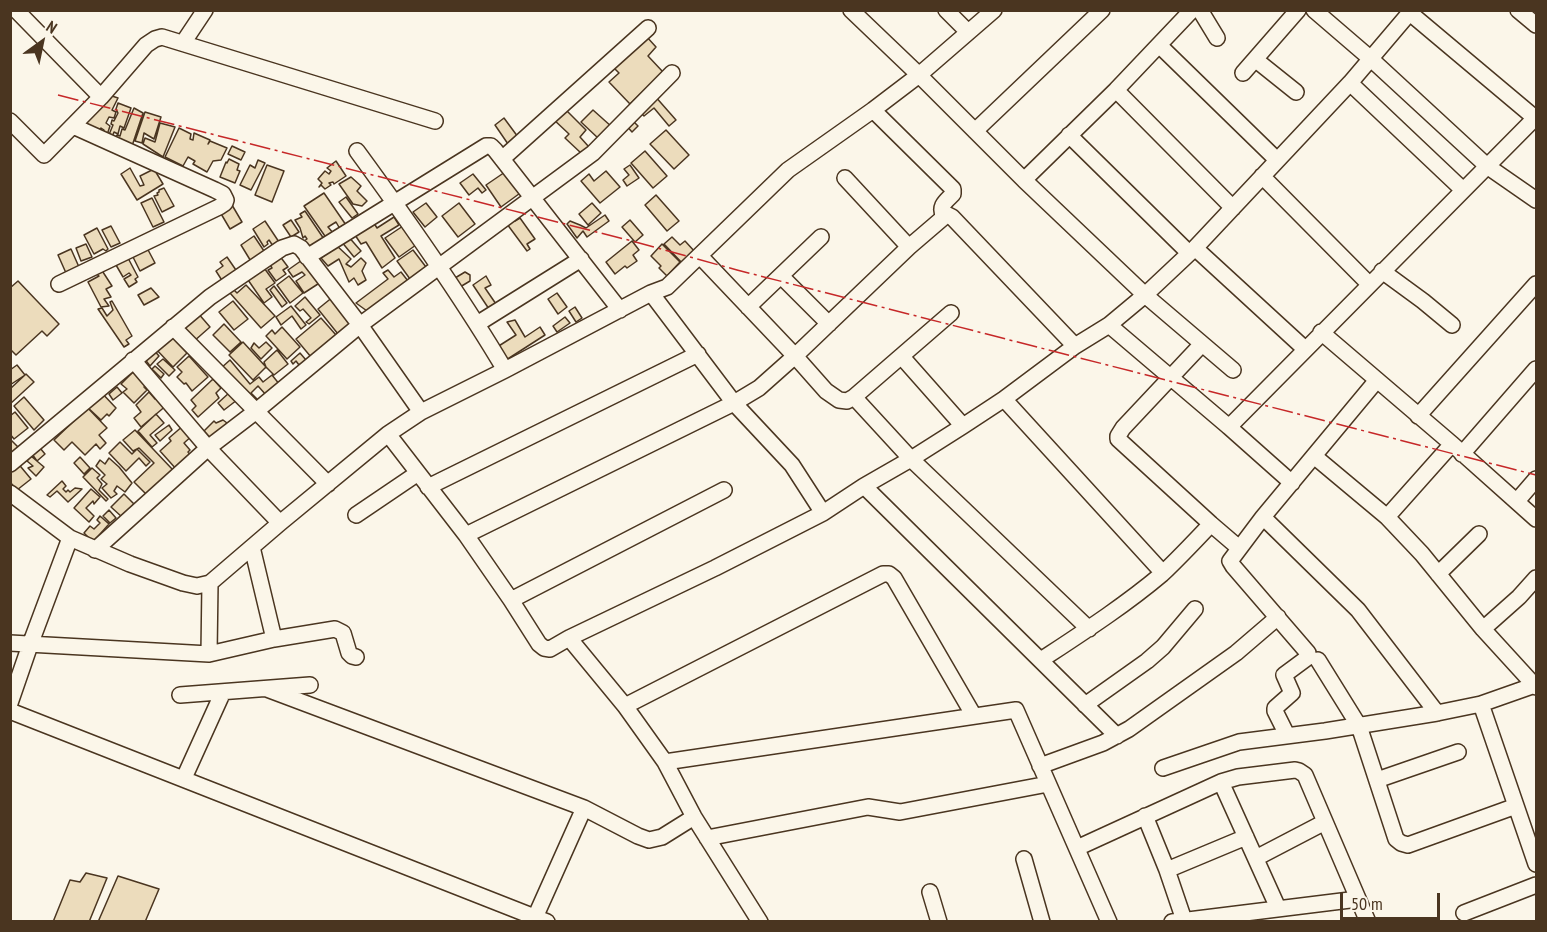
<!DOCTYPE html>
<style>
body{margin:0}
#map{position:relative;width:1547px;height:932px;overflow:hidden;background:#fbf6e9;font-family:"PT Sans Narrow",sans-serif}
canvas{display:block}
.frame{position:absolute;inset:0;border:12px solid #4a3520;pointer-events:none}
.north{position:absolute;left:12px;top:12px;width:60px;height:60px;-webkit-text-stroke:4px #fbf6e9;paint-order:stroke;rotate:33deg;font-size:16px;font-weight:700;line-height:24px;text-align:center;color:#4a3520}
.north::after{content:'';display:block;margin:auto;width:21px;height:27px;background:#4a3520;clip-path:polygon(50% 0,100% 100%,50% 72%,0 100%)}
.scale{position:absolute;left:1340px;top:893px;width:100px;height:27px;box-sizing:border-box;border:3px solid #4a3520;border-top:0;padding-left:8px;font-size:18px;line-height:21px;white-space:nowrap;color:#4a3520;-webkit-text-stroke:4px #fbf6e9;paint-order:stroke}
</style>
<div id="map">
<canvas width="1547" height="932"></canvas>
<div class="frame"></div>
<div class="north">N</div>
<div class="scale">50 m</div>
</div>
<script>
const context = document.querySelector('canvas').getContext('2d');
context.lineJoin = 'round';
function fill(path, color) { context.fillStyle = color; context.fill(path, 'evenodd'); }
function strokePath(path, color, width, dash) { context.strokeStyle = color; context.lineWidth = width; context.lineCap = dash ? 'butt' : 'round'; context.setLineDash(dash || []); context.stroke(path); }
const building = new Path2D(`
 M646,36L656,47L648,56L663,72L630,104L609,82L619,73L613,67Z
 M109,95L118,98L112,110L116,112L114,118L109,117L106,123L110,126L107,135H101L104,130L101,128L99,130L83,126Z
 M654,95L676,120L669,126L654,108L644,116L638,110Z
 M118,103L131,108L124,128L120,126L118,134L114,132L112,137H108L113,125L111,124L112,120L114,121L118,113L116,109Z
 M563,107L586,130L580,137L589,147L582,154L565,138L569,134L552,118Z
 M134,108L143,113L132,146L115,139L117,135L120,136L122,129L125,130Z
 M593,110L612,127L599,139L581,122Z
 M145,112L161,117L154,139L144,133L142,143L135,141Z
 M504,118L518,137L508,144L495,125Z
 M630,118L638,126L632,132L625,124Z
 M160,123L175,127L163,157L143,144L145,138L155,142Z
 M179,128L191,134L190,139L193,140L194,133L210,140L208,144L210,141L227,148L221,160L213,161L207,172L193,164L195,161L188,157L183,166L165,157Z
 M666,130L689,155L674,169L650,144Z
 M232,146L245,152L241,160L228,154Z
 M645,151L667,176L653,188L631,163Z
 M229,159L239,164L237,170L240,171L235,183L220,177L226,162L227,163Z
 M258,160L265,163L251,190L240,185L250,165L255,168Z
 M336,161L346,176L334,184L333,182L329,183L331,185L325,189L321,185L319,187L322,183L318,179L325,171L329,174L331,171L327,168Z
 M267,165L284,171L272,202L255,195Z
 M630,165L639,178L627,186L623,180L629,175L624,169Z
 M130,168L140,186L144,185L140,176L154,169L163,184L137,200L121,174Z
 M508,170L523,191L501,207L486,185Z
 M606,171L620,187L600,203L581,181L589,174L594,181Z
 M473,174L486,190L482,193L478,188L469,195L460,183Z
 M351,177L361,186L357,191L367,201L362,206L353,204L339,184Z
 M164,188L174,206L162,212L154,196L158,195L157,193L159,192V190Z
 M324,193L346,225L340,229L336,222L328,227L334,234L327,239L304,206Z
 M656,195L679,221L667,231L645,205Z
 M346,197L358,214L352,218L339,202Z
 M152,198L164,222L153,227L141,203Z
 M426,203L437,217L425,227L413,212Z
 M459,203L475,224L458,237L442,216Z
 M592,203L601,213L588,225L579,214Z
 M232,205L242,222L230,229L220,212Z
 M305,211L324,239L311,248L304,241L307,239L305,236L303,238L300,228L295,220L302,217L300,214Z
 M605,215L609,221L587,237L583,231L577,238L567,224L570,221L580,225L586,228Z
 M394,217L399,225L381,236L395,258L382,268L366,242L361,244L353,232L372,220L377,228Z
 M520,218L535,239L527,244L530,249L527,251L507,224L514,219L515,221Z
 M291,220L299,232L291,237L283,225Z
 M630,220L643,235L635,242L622,227Z
 M265,221L279,242L273,246L269,240L267,242L268,244L264,247L253,229Z
 M111,226L120,243L111,247L102,230Z
 M403,226L416,245L399,257L385,238Z
 M97,228L108,249L106,251L103,249L94,254L84,235Z
 M347,235L361,251L354,257L341,241Z
 M254,236L266,254L252,263L241,245Z
 M672,237L680,245L685,241L696,253L684,265L664,244Z
 M632,241L639,250L633,255L637,261L627,268L625,266L615,274L606,262Z
 M86,244L92,257L81,261L76,248Z
 M662,244L680,262L667,276L659,268L661,266L651,256Z
 M336,245L351,259L346,264L351,267L361,258L366,263L362,271L366,280L358,285L354,278L349,282L339,259L328,266L321,258L331,251L329,249Z
 M146,246L155,263L140,271L133,257L142,252L140,249Z
 M71,249L79,267L66,273L58,255Z
 M413,250L426,267L410,279L397,261Z
 M279,255L288,267L283,270L286,274L276,281L268,270L272,268L269,263Z
 M227,257L238,273L223,282L216,271L223,266L220,262Z
 M128,258L138,277L135,279L137,282L129,287L124,279L131,275L129,273L123,277L116,265Z
 M305,258L321,282L304,293L296,281L305,275L302,272L293,277L288,270Z
 M262,265L275,283L266,289L272,297L264,303L246,277Z
 M101,269L112,286L106,289L111,297L104,299L109,306L101,307L88,282L99,276L95,273Z
 M388,270L394,277L401,272L408,281L367,311L356,303L388,279L383,273Z
 M465,272L470,275V281L460,287L455,278Z
 M289,276L303,293L290,303L277,285Z
 M486,276L491,285L485,288L496,304L489,309L473,285Z
 M18,281L59,324L47,336L42,331L16,355L10,349V288Z
 M246,285L275,316L261,328L230,293L233,289L237,293Z
 M274,286L287,303L282,307L270,290Z
 M151,288L159,297L144,305L138,295Z
 M557,293L567,307L558,314L548,299Z
 M334,296L355,320L338,334L318,309Z
 M305,297L320,315L309,324L306,322L311,318L303,309L300,311L295,306Z
 M112,301L132,336L126,340L129,344L124,347L98,309L102,308L107,316L113,310L110,302Z
 M233,301L248,319L234,330L219,312Z
 M291,306L306,325L301,329L292,316L281,325L276,317Z
 M575,307L582,318L576,322L569,311Z
 M197,312L210,327L193,342L180,327Z
 M565,317L570,323L557,332L553,326Z
 M321,318L336,335L311,357L296,339Z
 M515,320L525,337L540,327L545,335L503,362L494,349L516,335L507,322Z
 M224,324L241,342L230,352L213,335Z
 M282,327L300,347L287,359L266,336L272,330L275,334Z
 M169,334L187,353L173,367L154,347Z
 M243,342L266,367L253,380L229,355Z
 M266,342L272,348L261,359L251,348L254,343L259,348Z
 M152,348L159,356L150,366L144,358Z
 M277,350L288,364L274,375L266,367L264,362Z
 M300,353L306,360L299,365L296,361L293,364L291,361Z
 M189,356L208,377L192,391L186,383L184,384L177,377L182,372L177,367Z
 M163,359L175,370L169,376L157,364Z
 M230,360L250,384L259,377L263,382L272,375L280,385L267,396L258,386L251,393L257,399L251,404L220,369Z
 M17,365L25,375L10,385V370Z
 M155,366L164,374L161,378L152,369Z
 M134,371L147,384L144,387L147,390L134,403L123,392L127,389L121,384Z
 M26,374L34,382L10,404V389Z
 M213,379L221,388L216,393L219,398L198,417L192,410L196,406L191,400Z
 M117,387L122,393L113,400L109,394Z
 M99,390L116,408L109,416L107,414L101,420L84,404Z
 M149,392L155,399L160,395L168,404L141,427L134,418L141,412L136,405Z
 M230,392L237,400L224,410L218,403Z
 M24,397L44,420L34,430L14,406Z
 M83,403L107,428L99,435L106,443L100,449L96,444L85,455L72,442L64,450L54,440L79,416L74,412Z
 M15,412L28,428L14,439L10,434V416Z
 M156,414L164,423L150,435L157,443L152,447L138,431Z
 M223,420L227,423L214,442L204,431L214,421L216,423Z
 M169,425L172,430L160,441L155,435Z
 M184,425L193,435L184,443L190,450L188,452L192,457L177,470L160,451L171,441L169,438Z
 M135,430L173,470L147,495L134,482L154,463L139,448L133,451L123,440Z
 M10,439L20,449L10,457Z
 M120,442L132,454L137,449L150,462L146,466L139,458L126,471L109,453Z
 M40,448L45,454L37,461L32,454Z
 M31,456L44,467L36,476L28,468L33,466L27,461Z
 M80,457L90,468L84,474L74,463Z
 M109,458L119,467L132,483L125,492L117,486L114,491L117,494L111,498L102,488L107,484L101,479L105,475L96,466L100,460L105,464Z
 M16,461L31,479L17,490L10,482V466Z
 M92,468L100,475L97,478L102,484L99,490L108,499L106,501L83,477Z
 M62,481L66,486L63,489L66,492L68,490L70,492L75,488L82,489L68,502L57,491L50,497L47,495Z
 M91,489L100,497L94,504L93,501L86,508L94,516L89,522L74,508Z
 M124,494L134,504L122,517L111,507Z
 M109,510L116,518L110,523L103,516Z
 M100,516L109,524L93,542L84,533L90,526L94,529L100,523L97,520Z
 M86,873L107,878L89,922H53L70,880L80,882Z
 M118,876L159,889L145,922H98Z`);
fill(building, '#ecdcbc');
strokePath(building, '#4a3520', 1.5);
const minor = new Path2D(`
 M16,10L101,97
 M851,10L919,75L1024,180L1145,295L1233,370
 M946,10L968,32
 M1200,10L1217,38
 M1314,10L1371,59L1487,166L1536,200
 M1518,10L1536,25
 M1410,13L1535,118
 M183,43L205,10
 M1159,45L1277,160
 M1256,60L1296,92
 M1243,73L1298,10
 M1350,83L1463,190
 M1116,90L1233,208
 M873,110L953,189V194C946,201 938,206 944,217
 M10,121L44,155L101,97L146,45L155,39L162,37L435,121
 M975,131L1102,10
 M1069,135L1189,253
 M357,151C409,222 460,294 505,370
 M502,159L648,28
 M1262,176L1369,284
 M845,178L909,247
 M1024,180L1116,90L1192,10
 M1195,248L1305,349
 M700,256L795,356L826,391L839,400L847,401L854,397L951,313
 M307,257L486,146H491L495,150L620,310
 M1382,271L1423,301L1452,325
 M781,276L829,324
 M59,284L219,207L225,203L226,200L223,194L215,190L73,126
 M651,293L734,403L792,465L823,513
 M748,307L821,237
 M477,324L581,259
 M1109,325L1229,427L1292,483
 M173,327L328,484
 M1321,332L1452,444L1536,519
 M1202,344L1123,428L1118,436V439L1211,524L1239,548
 M902,357L963,426
 M133,360L208,448L280,523
 M854,397L911,459L1089,629
 M1004,399L1163,573
 M1418,416L1536,284
 M1229,427L1536,117
 M388,434L466,535L511,600L539,644L544,648L550,649L569,638L715,568L823,513L864,486L911,459L963,426L1004,399L1075,346L1109,325L1145,295L1195,248L1350,83L1412,10
 M1462,454L1536,369
 M1314,456L1387,517L1422,554L1483,629L1536,687
 M10,464L210,297L282,248L294,244L301,248L360,325L421,412
 M864,486L1117,736
 M428,487L698,354
 M10,493L70,538L130,564L183,583L197,586L210,583L280,523L388,434L421,412L505,370L651,293L667,287L788,170L873,110L919,75L994,10
 M1517,501L1536,479
 M356,515L418,473
 M1263,517L1358,610L1437,713
 M1387,517L1452,444
 M466,535L734,403L759,388L795,356L909,247L944,217L948,215L952,217L1075,346
 M252,547L274,639
 M95,550L208,448L255,412L360,325L593,153L672,73
 M1438,574L1479,534
 M511,600L724,490
 M1483,629L1519,597L1536,578
 M569,638L625,706L665,762L694,817L760,922
 M10,643L209,654L274,639L335,629L343,633L349,653L352,656L356,657
 M209,654L210,583
 M1041,660C1082,633 1124,606 1162,574C1179,558 1195,541 1211,524
 M1318,660L1359,726L1396,839L1401,843L1408,845L1516,806
 M267,689L584,808L638,836L649,840L662,837L694,817
 M180,695L310,685
 M10,703L30,645L70,538
 M1481,704L1536,864
 M1085,705L1147,661L1163,647L1195,609
 M625,706L883,574H889L894,578L974,716
 M10,711L547,922
 M1287,735L1275,711V708L1292,693L1284,675L1307,658L1308,653L1233,566L1230,561L1263,517L1377,380
 M665,762L1016,710L1109,922
 M1040,766L1103,743L1129,729L1236,653L1278,617
 M1163,768L1239,742L1325,731L1437,713L1481,704L1535,685
 M184,778L223,692
 M1377,780L1458,752
 M1221,782L1278,908
 M1145,816L1167,870L1184,920
 M707,838L868,807L900,812L1048,784
 M1077,848L1221,782L1238,777L1295,770L1299,771L1305,775L1368,922
 M1256,858L1325,822
 M1024,859L1042,922
 M1167,870L1246,837
 M930,892L939,922
 M1464,913L1536,885
 M533,922L584,808
 M1172,922L1358,899`);
strokePath(minor, '#4a3520', 18);
strokePath(minor, '#fbf6e9', 15);
strokePath(new Path2D(`
 M58,95L632,241L737,270L1536,475`), '#c62828', 1.5, [21, 4.5, 3, 4.5]);
</script>
